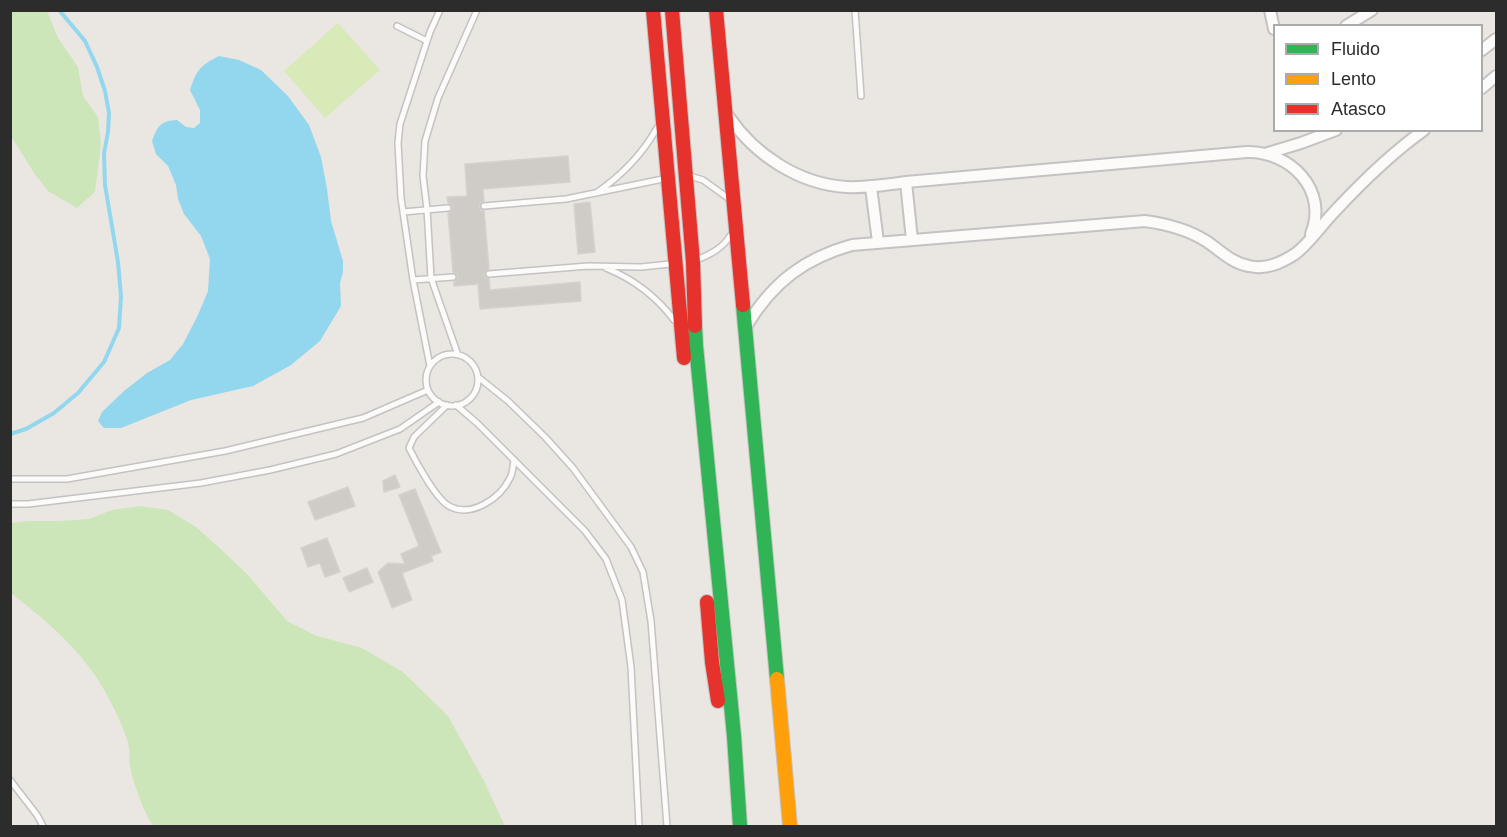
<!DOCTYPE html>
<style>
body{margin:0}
#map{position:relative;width:1507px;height:837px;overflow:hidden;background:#eae6e1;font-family:Arial,sans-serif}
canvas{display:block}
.frame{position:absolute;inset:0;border:12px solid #2c2c2c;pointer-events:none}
.legend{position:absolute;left:1273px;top:24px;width:210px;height:108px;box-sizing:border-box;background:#fff;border:2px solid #ababab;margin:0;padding:8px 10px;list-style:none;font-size:18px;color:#2c2c2c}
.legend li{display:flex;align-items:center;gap:12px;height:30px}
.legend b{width:30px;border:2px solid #ababab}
</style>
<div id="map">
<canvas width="1507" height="837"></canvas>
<div class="frame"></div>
<ul class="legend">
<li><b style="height:8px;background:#30b455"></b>Fluido</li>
<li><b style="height:8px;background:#ff9f0a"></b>Lento</li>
<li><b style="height:8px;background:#e5322d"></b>Atasco</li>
</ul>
</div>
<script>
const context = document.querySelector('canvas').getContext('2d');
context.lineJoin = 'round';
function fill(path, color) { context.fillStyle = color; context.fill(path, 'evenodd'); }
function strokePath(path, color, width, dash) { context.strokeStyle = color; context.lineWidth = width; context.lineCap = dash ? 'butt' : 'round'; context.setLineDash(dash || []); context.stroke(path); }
fill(new Path2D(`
 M11,10L47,11L58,38L78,67L83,96L98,117L101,144L95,192L77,208L48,191L34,173L11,136Z
 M140,506L168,510L196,527L224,552L248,575L287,621L317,636L362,648L403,672L448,716L484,781L505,826H154C144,815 133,781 130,766C129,757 130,747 127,739C117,712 103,684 85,662C64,635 36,613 10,592L11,523L29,521H60L89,519L112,510Z`), '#cce6b9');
fill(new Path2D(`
 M338,23L380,70L325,118L284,71Z`), '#d7eab7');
fill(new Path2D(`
 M219,56L239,60L261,70L288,96L309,125L321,157L327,189L331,221L343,261V272L340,283L341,306L320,341L291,365L253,386L191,400L121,428H104L98,421L102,412L124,391L147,373L170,360L183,344L198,315L208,291L210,259L201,236L184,214L178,199L176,185L168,166L156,154L152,141C158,126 160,121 177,120L186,127L194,128L200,123V110L190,90C197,69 200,66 219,56Z`), '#92d7ee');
strokePath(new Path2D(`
 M10,434L26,429L54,413L78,393L104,362L119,328L121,296L118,262L105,185L104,153L108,132L109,113L105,91L97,67L85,41L59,10`), '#92d7ee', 4);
const building = new Path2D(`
 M568,156L570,182L483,189L484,201L481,202L479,206L480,209L484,211L489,269L485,271L484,275L486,278L489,279L490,290L580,282L581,301L480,309L478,284L454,286V282L456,281L458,277L457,274L453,272L448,213L451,212L453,208L452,205L448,203L447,197L467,196L465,164Z
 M590,202L595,252L578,254L574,204Z
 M395,475L400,487L384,492L383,481Z
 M348,487L355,506L315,520L308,502Z
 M415,489L441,552L431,556L433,561L402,573L412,600L392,608L378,572L388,563L405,564L401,554L419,546L399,495Z
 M327,538L340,572L325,577L320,563L308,567L301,548Z
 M367,568L373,582L349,592L343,578Z`);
fill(building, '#cfccc8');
strokePath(building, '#d5d2cd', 1.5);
const lane = new Path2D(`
 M855,10L861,96
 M397,26L427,41
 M690,176L703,180L728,198
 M596,193C621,176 642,155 657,128
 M484,206L566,199L663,179
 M403,212L448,208
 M697,260C710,254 722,249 730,236
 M606,268C633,279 656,296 674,320
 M489,274L588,266L641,267L670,264
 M413,280L453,277
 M426 380a26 26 0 1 1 52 0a26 26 0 1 1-52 0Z
 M458,355L431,278L427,209L423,176L425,141L438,98L477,10
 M430,366L413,280L401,198L398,143L400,124L430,32L440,10
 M478,377L508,401L545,437L573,468L631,547L643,572L651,621L667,826
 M447,405L414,437L409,448C416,462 436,499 449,506C471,518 500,499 510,478C513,473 513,465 514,460
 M456,405L477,423L585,531L606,559L622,600L631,667L639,826
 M10,479H67L225,451L363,418L428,390
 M10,504H28L201,483L270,470L336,454L400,429L439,402
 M10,780L37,815L43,826`);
const street = new Path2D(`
 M1270,10L1274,29
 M1346,26L1372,10
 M1482,50L1496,39
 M1482,88L1496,76
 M729,117C755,155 799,184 846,187C866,188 886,185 906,182L1247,152C1290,151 1329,190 1311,234
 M1268,153L1301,143L1336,130
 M906,182L912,240
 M871,187L878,242
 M747,325C773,282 805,258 852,245L1145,221C1167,224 1187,229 1206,241C1220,250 1231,263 1249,266C1266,270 1281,263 1295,254C1309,244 1323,223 1336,210C1363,181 1392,153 1424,130`);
const fast = new Path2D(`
 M743,305L777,679
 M695,326L696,346L734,736L740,826`);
const slow = new Path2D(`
 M777,679L790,826`);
const jam = new Path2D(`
 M653,10L684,358
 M672,10L693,262L695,326
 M716,10L743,305
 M707,602L712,662L718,701`);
strokePath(lane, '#c4c2c2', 8);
strokePath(street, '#c4c2c2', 14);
strokePath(fast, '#c6c4c2', 16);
strokePath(slow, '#c6c4c2', 16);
strokePath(jam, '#c6c4c2', 16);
strokePath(lane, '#fcfbfa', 5);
strokePath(street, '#fcfbfa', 10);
strokePath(fast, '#30b455', 14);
strokePath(slow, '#ff9f0a', 14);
strokePath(jam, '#e5322d', 14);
</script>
